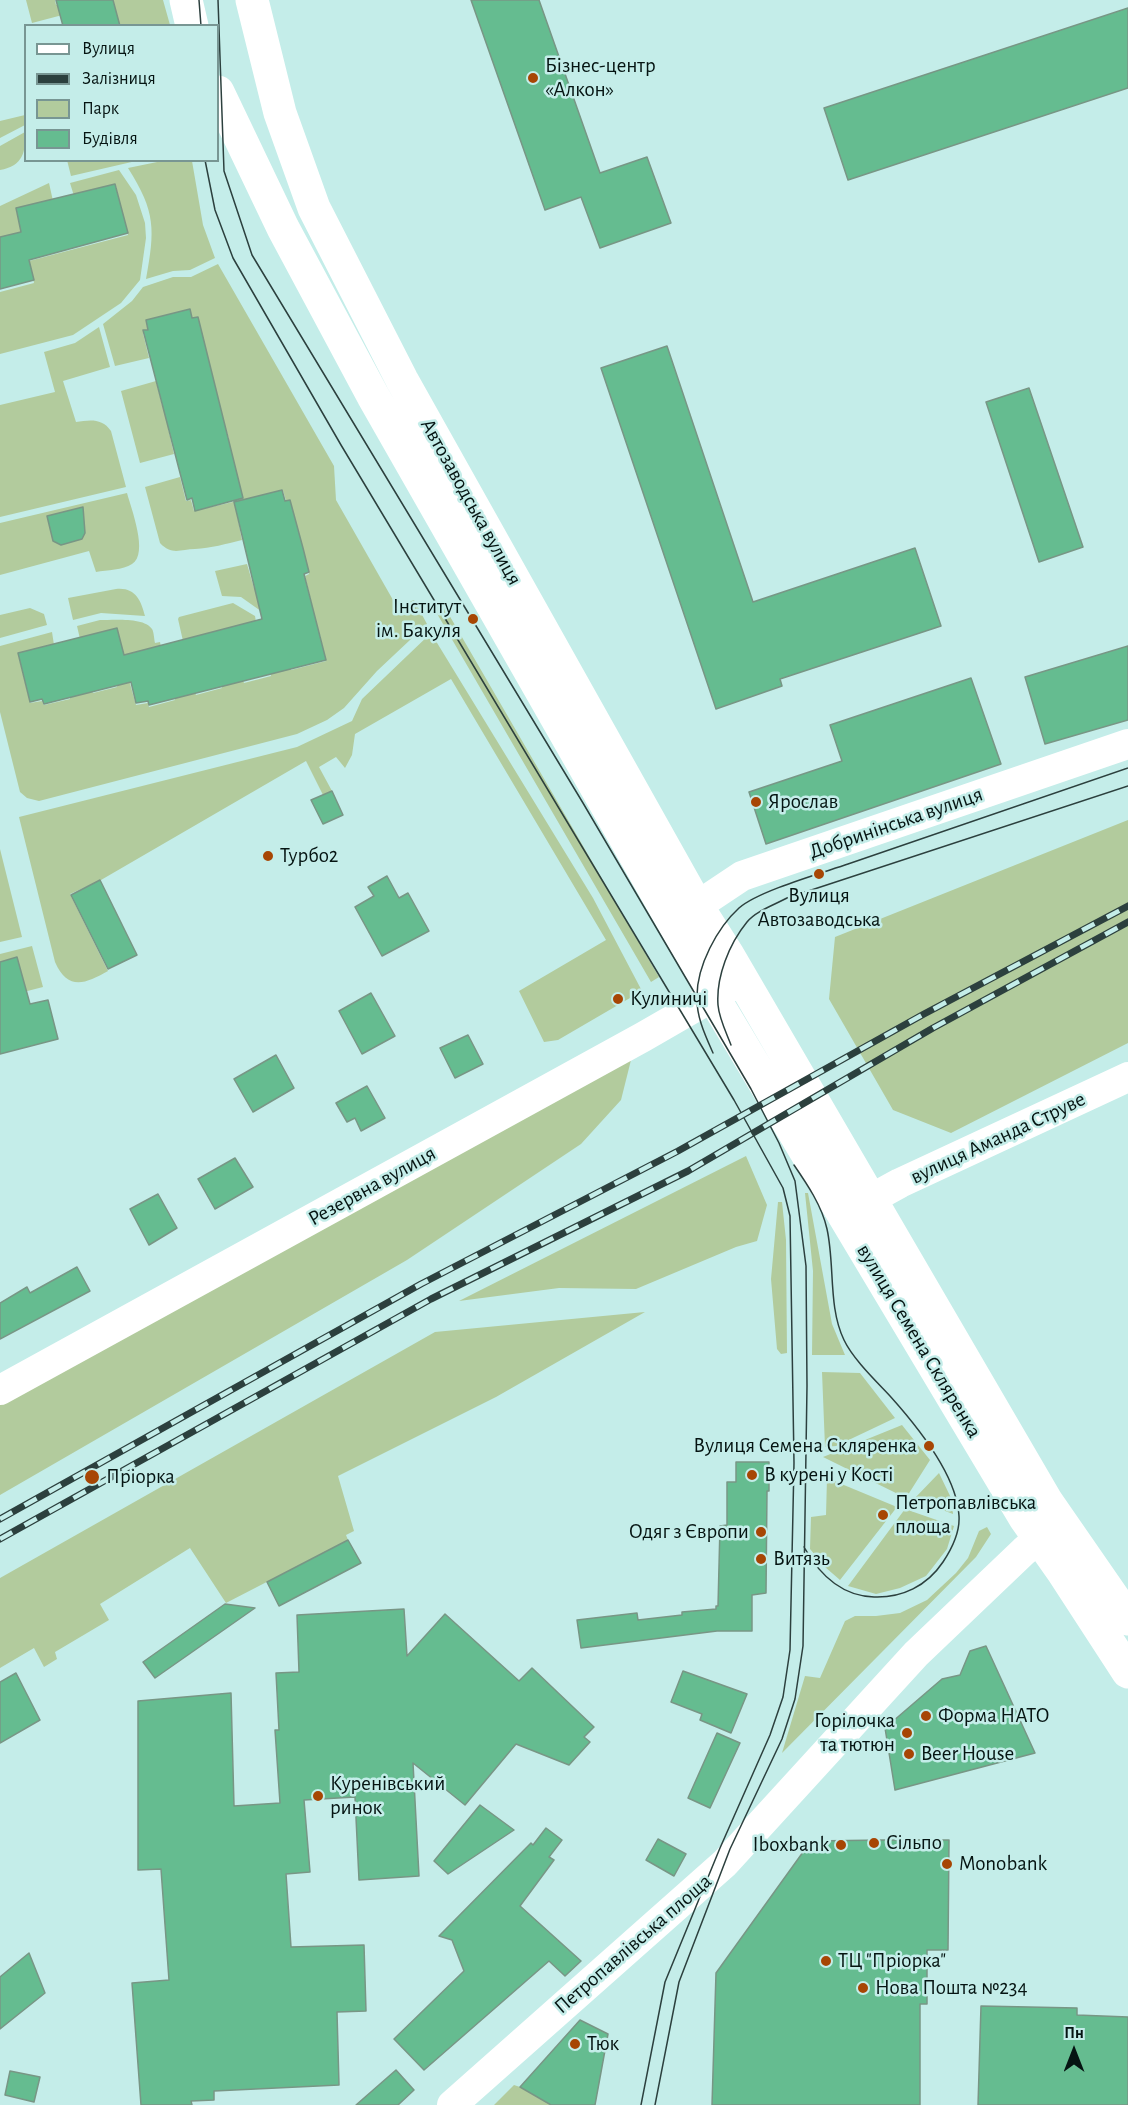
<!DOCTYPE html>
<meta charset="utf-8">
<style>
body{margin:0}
#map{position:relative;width:1128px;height:2105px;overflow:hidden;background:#c4ede9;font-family:"Alegreya Sans",sans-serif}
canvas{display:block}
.legend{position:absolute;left:24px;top:24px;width:195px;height:138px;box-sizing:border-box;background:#c4ede9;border:2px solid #789693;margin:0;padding:8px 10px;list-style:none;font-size:18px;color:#051412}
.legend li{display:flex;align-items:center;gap:12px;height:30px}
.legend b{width:30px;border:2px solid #789693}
.north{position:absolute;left:1044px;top:2021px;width:60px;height:60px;-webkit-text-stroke:4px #c4ede9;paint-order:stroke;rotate:0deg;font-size:16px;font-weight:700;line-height:24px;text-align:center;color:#051412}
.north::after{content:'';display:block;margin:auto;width:21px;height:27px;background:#051412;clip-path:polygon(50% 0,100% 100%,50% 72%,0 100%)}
</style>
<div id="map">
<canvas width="1128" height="2105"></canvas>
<ul class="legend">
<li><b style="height:8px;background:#fff"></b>Вулиця</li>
<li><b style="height:8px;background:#2c403e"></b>Залізниця</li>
<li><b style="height:16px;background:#b2cb9d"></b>Парк</li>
<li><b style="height:16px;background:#65bc90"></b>Будівля</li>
</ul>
<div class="north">Пн</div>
</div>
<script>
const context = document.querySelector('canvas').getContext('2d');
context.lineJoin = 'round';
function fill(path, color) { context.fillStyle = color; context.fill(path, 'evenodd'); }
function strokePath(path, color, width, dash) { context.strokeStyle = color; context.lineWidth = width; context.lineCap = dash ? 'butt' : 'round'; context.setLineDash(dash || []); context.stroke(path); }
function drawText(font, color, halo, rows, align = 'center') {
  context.font = font + ' "Alegreya Sans",sans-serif'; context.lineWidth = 5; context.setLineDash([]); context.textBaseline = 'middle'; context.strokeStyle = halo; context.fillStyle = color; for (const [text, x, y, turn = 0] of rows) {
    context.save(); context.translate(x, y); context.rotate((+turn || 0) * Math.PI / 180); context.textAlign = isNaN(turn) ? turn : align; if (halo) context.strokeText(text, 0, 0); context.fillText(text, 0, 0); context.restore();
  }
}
fill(new Path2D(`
 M26,0H55L56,5L67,2L70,13L32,23Z
 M113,0H163L170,25H119Z
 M25,115V125L0,138V121Z
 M25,132C26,152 23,166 0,170V146Z
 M67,160H136V161L71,176Z
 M162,161H192L203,225L215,258L190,270L173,271L146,279C155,230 156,212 128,168Z
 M119,170L136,195L145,223L146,238L140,280L121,303L73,335L0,354V292L34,283L29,261L128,235L116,186L74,196L70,183Z
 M49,183L53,201L16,210L22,233L0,239V206Z
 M218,264L334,466L336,500L397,607L414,600L427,624L377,671L344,708L327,720L297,734L39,801L27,798L20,792L0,712V646L52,632L54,645L18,654L30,703L42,701L44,705L70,699V695L91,690L93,693L117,687L118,683L129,680L136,705L148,703L149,707L175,700L174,697L195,692L196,695L222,688L221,684L242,678L244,683L271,676L270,671L290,666L291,670L326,661L320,635L315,636L314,613L305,576L309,574L283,491L240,502L225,441L229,439L190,310L146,321L148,331L143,333L149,358L115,366L103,324L132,301L143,287L173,277H191Z
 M99,327L110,367L63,381L76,422C90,420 102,418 111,431L126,487L0,517V405L55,392L44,352L75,343Z
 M156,381L162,405L166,404L172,427L168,428L174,454L140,463L121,391Z
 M180,477L186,501L191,500L194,511L237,501L240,514L237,515L242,540C226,544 211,548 195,549C181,549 172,556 160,543L145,487Z
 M127,493C131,508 149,554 132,564C123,570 107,570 96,572L89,551L0,575V523Z
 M247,564L254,588L259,587L265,614L241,597L222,596L215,571Z
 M116,589C135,587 141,600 145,616L101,613L73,620L68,598Z
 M441,601L659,977L651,982L432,605Z
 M233,603L255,616L256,622L183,641L178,619L179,617Z
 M30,608L44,614L47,625L0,638V615Z
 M100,620C112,620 145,617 152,629C154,632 154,639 155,643L160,642L161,647L124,656L80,639L77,626Z
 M431,633L593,898L642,991L558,1040L544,1042L519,991L606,940L451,679L355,734L352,755L345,768L336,757L319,767L332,791L323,795L306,761L101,880L70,894L108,971C85,984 68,991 55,962L19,817L297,747L352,721L362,699Z
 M1128,820V1043L951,1133L893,1110L829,999L835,937Z
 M0,849L22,937L0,942Z
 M32,946L43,987L0,998V954Z
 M633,1052L621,1100L581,1144L407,1260L0,1495V1405Z
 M746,1156L767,1205L757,1241L736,1247L636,1289L559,1288L459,1301Z
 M805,1193H808L832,1324L845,1355H812L813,1271Z
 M778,1202H782L786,1240L787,1353L781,1354L777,1349L771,1279Z
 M645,1312L496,1397L338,1476L354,1531L346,1535L348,1540L226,1603L190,1548L100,1604L109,1620L55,1652L57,1659L44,1667L34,1648L0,1668V1578L435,1332Z
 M822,1372L860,1373L895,1418L836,1446L825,1447Z
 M902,1425L930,1460L906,1498L823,1457Z
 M939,1473L952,1500L953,1514L914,1499Z
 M827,1478L897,1507L840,1580L825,1567L810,1549L811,1517L826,1515Z
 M905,1509L954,1526L947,1549L926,1576L900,1588L876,1594L848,1586Z
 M987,1527L991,1534L976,1557L782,1753L805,1676L820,1678L845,1621L855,1616H876L900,1613L927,1600L956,1573L968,1558L979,1531Z
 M514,2085L520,2087L551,2105H494Z`), '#b2cb9d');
const building = new Path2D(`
 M56,0H113L120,26H63Z
 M471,0H539L600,173L647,157L671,223L600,248L581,197L545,210Z
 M1128,8V88L848,180L824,108Z
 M115,184L128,233L29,260L34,280L0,289V237L21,232L16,208Z
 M190,309L192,318L198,317L243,498L195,511L192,498L187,500L143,330H148L146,320Z
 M667,346L753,602L915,548L941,626L780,679L782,686L716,709L601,368Z
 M1029,388L1083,547L1039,562L986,402Z
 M282,490L285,501L290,500L303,548L309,572L304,574L326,660L149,705L148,701L136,703L131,682L44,704L42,699L30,702L18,653L117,628L124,655L262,619L234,502Z
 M83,507L85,533L82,539L61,545L53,541L47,516Z
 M1128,646V720L1045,744L1025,677Z
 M971,678L1001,764L766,844L749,792L842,761L830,725Z
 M332,791L343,815L323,824L311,800Z
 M387,876L399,898L408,893L429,931L382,956L355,907L374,896L368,887Z
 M100,880L137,955L108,969L71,895Z
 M17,957L30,1004L48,1000L58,1039L0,1054V962Z
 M371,993L395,1036L362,1054L339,1011Z
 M468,1035L483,1064L455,1078L440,1048Z
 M276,1055L294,1088L253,1112L234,1079Z
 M367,1086L385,1118L361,1131L355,1118L347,1122L336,1103Z
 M235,1158L253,1187L215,1209L198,1179Z
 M158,1194L177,1228L149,1245L130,1209Z
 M77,1267L90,1291L0,1339V1303L27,1287L30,1293Z
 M736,1462H769V1491H767L766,1593L752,1595V1631H717L581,1648L577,1620L637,1613L638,1620L682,1615V1612L716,1609V1606H718L720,1526L727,1525V1482H736Z
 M348,1540L361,1563L279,1606L267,1582Z
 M225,1604L255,1608L155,1678L143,1662Z
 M404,1609L407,1656L445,1614L519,1681L532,1668L594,1727L584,1737L590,1742L569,1765L516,1744L465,1805L413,1763L419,1876L359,1880L355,1797L304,1800L310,1872L286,1874L291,1947L364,1945L366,2011L337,2012L339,2085L214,2091V2100L191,2101L192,2105H141L132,1983L169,1980L161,1869L138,1870V1701L231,1693L234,1806L280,1803L275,1730H279L276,1673L299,1672L297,1615Z
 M986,1646L1035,1753L895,1790L885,1728L942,1679L960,1675L970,1651Z
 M683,1671L747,1694L731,1733L700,1720L702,1714L671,1702Z
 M16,1673L40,1720L0,1743V1682Z
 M717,1733L740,1743L710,1808L688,1798Z
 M480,1805L514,1830L448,1874L434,1861Z
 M546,1828L562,1840L549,1857L554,1860L520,1906L581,1961L565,1976L549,1961L424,2070L394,2039L464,1971L452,1940L439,1936L531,1843L533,1845Z
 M658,1839L686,1854L674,1876L646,1860Z
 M884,1840H949L948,1950H927V2004H920V2105H712L716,1973L811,1841Z
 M29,1953L45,1993L0,2029V1977Z
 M981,2006L1077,2008V2015L1128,2017V2105H978Z
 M580,2020L608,2034L595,2105H551L520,2087Z
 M396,2070L414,2090L398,2105H356Z
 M10,2071L40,2077L34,2102L5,2095Z`);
fill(building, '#65bc90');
strokePath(building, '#789685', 1.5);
strokePath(new Path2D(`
 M675,917L697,906L742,876L1128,744
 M869,1200L900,1183L1128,1077
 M0,1390L643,1037L735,984
 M452,2105L725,1863L916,1654L1024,1551L1057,1523`), '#fff', 30);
strokePath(new Path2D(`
 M186,0L192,26
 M252,0L280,113L314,208L402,380L697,906L728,955L1047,1502L1128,1619
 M218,92L283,228L373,396L701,971L718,1005L1025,1518L1063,1572L1128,1672`), '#fff', 33);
strokePath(new Path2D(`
 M199,0L201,26
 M218,0L224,171L252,255L583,803L751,1089L779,1143L795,1181L806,1266L807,1386L803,1646L795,1699L782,1739L730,1849L679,1982L655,2105
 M205,160L215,210L233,258L341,445L734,1100L783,1188L790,1216L794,1463L790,1650L783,1697L770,1735L720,1848L665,1982L641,2105
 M731,1045C726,1032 719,1018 718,1005C716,977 729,944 747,922C756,911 774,905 787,898L1128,786
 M713,1053C705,1035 696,1016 697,996C697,966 717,928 739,908C758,891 822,873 848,864C942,832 1035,800 1128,768
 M794,1165C807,1184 822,1206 827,1229C835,1265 828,1307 844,1340C853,1359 876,1381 890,1396C917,1426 957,1475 959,1516C960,1532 951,1550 943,1562C927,1586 902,1598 874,1597C841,1596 819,1574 804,1547`), '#2c403e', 1.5);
const rail = new Path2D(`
 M0,1519L421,1284L678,1151L924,1014L1128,906
 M0,1539L431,1299L688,1171L933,1028L1128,922`);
strokePath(rail, '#2c403e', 7);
strokePath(rail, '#c4ede9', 4.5, [14]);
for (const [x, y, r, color] of [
 [533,78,6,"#a74604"],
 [473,619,6,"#a74604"],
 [756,802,6,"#a74604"],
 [268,856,6,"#a74604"],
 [819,874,6,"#a74604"],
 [618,999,6,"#a74604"],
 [929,1446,6,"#a74604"],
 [752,1475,6,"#a74604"],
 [92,1477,8,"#a74604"],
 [883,1515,6,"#a74604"],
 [761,1532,6,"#a74604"],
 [761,1559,6,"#a74604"],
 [926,1716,6,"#a74604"],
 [907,1733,6,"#a74604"],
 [909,1754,6,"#a74604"],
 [318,1796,6,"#a74604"],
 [874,1843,6,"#a74604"],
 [841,1845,6,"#a74604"],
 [947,1864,6,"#a74604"],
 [826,1961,6,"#a74604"],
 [863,1988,6,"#a74604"],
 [575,2044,6,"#a74604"]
]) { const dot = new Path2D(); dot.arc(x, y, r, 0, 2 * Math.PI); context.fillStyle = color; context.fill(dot); strokePath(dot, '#c4ede9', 2); }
drawText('21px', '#051412', '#c4ede9', [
 ["Бізнес-центр",545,66],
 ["«Алкон»",545,90],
 ["Інститут",461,607,"right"],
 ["ім. Бакуля",461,631,"right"],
 ["Ярослав",768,802],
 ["Турбо2",280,856],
 ["Вулиця",819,896,"center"],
 ["Автозаводська",819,920,"center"],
 ["Кулиничі",630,999],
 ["Вулиця Семена Скляренка",917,1446,"right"],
 ["В курені у Кості",764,1475],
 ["Пріорка",106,1477],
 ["Петропавлівська",895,1503],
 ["площа",895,1527],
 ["Одяг з Європи",749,1532,"right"],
 ["Витязь",773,1559],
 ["Форма НАТО",938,1716],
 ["Горілочка",895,1721,"right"],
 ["та тютюн",895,1745,"right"],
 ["Beer House",921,1754],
 ["Куренівський",330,1784],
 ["ринок",330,1808],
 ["Сільпо",886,1843],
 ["Iboxbank",829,1845,"right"],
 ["Monobank",959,1864],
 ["ТЦ \"Пріорка\"",838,1961],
 ["Нова Пошта №234",875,1988],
 ["Тюк",587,2044]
], 'left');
drawText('21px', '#051412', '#c4ede9', [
 ["Автозаводська вулиця",471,502,61],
 ["Добринінська вулиця",896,823,-19],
 ["вулиця Аманда Струве",998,1138,-25],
 ["Резервна вулиця",372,1186,-29],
 ["вулиця Семена Скляренка",919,1341,59],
 ["Петропавлівська площа",633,1944,-41]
]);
</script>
